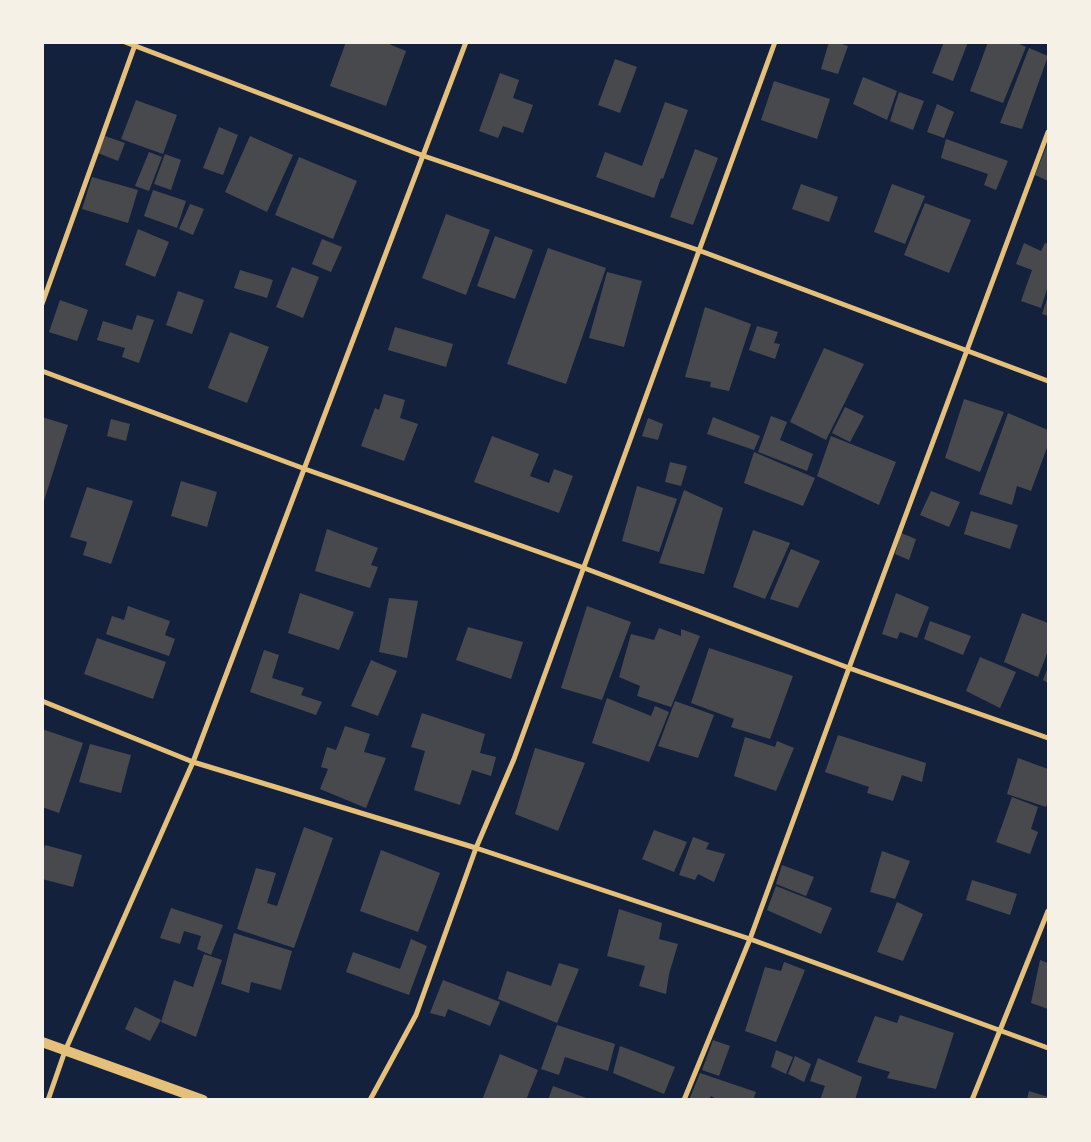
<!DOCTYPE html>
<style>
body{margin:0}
#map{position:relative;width:1091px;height:1142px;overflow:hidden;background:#14213d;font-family:"Roboto Condensed",sans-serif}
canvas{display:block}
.frame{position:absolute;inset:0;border:44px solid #f6f1e7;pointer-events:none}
</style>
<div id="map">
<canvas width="1091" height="1142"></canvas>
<div class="frame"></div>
</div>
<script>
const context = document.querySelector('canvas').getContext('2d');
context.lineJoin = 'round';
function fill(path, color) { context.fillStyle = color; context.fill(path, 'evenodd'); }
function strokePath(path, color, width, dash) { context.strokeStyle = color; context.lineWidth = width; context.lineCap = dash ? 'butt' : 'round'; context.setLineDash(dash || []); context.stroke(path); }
fill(new Path2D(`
 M346,42H384L406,51L386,106L330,86Z
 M829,42H836L848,46L838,74L821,69Z
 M944,42H968L953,81L932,73Z
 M988,42H1015L1026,47L1003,103L970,91Z
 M1029,48L1048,56L1022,129L1000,123Z
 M615,59L637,67L620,113L598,105Z
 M500,73L519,80L513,98L533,105L523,133L503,126L498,138L479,131Z
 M863,77L897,91L887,120L853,104Z
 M774,81L830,99L817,139L761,120Z
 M899,92L924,101L913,130L890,121Z
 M136,100L177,115L163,154L121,139Z
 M665,102L688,110L663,179L661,178L654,198L596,177L605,152L642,166Z
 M937,104L954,112L944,138L927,132Z
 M219,127L238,135L223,175L203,168Z
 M105,136L125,143L118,161L98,153Z
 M250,136L293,155L267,212L225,192Z
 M946,139L1008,161L996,190L984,185L988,174L941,158Z
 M1047,145L1048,146V181L1035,175Z
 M695,149L718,158L693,225L670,217Z
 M149,152L162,157L149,191L135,186Z
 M165,154L181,160L171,190L154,184Z
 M299,157L357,181L333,239L275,215Z
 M92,177L138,190L128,223L82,209Z
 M801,184L838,197L829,222L792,209Z
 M892,184L925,196L905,244L874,232Z
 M153,190L186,201L177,228L144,216Z
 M925,203L971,220L949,273L904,255Z
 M190,204L204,209L193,235L179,229Z
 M446,214L490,230L466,295L422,278Z
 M138,229L169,242L155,277L125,265Z
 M495,236L533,250L515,299L477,286Z
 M322,239L342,247L331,272L312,264Z
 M1024,243L1041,251L1045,243L1048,244V286L1041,308L1021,301L1032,270L1016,264Z
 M548,248L606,268L566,384L507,364Z
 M292,267L319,277L303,318L276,307Z
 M240,270L273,280L267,298L234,288Z
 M607,272L642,281L624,347L589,338Z
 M178,291L204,300L192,334L166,325Z
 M1048,296V316L1042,314Z
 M60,300L88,310L77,341L49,332Z
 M705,307L751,324L729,391L710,387L711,382L685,377Z
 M137,315L154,320L139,363L122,357L125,348L97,340L103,321L132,330Z
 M757,326L778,332L774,343L780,344L775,359L749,350Z
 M395,327L453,344L446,367L388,350Z
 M230,332L269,347L247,403L208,388Z
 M824,348L864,364L826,440L790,422Z
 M384,394L405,400L400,418L418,424L404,461L361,446L375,408L379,410Z
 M964,399L1004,412L980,472L945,458Z
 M845,407L864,416L850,442L832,433Z
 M1008,413L1048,430V445L1031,491L1017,486L1012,505L979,494Z
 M771,416L787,422L780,440L813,454L807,471L758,452Z
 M42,417L68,425L43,504L42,503Z
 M713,417L760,436L754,450L707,434Z
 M648,418L663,424L658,440L642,436Z
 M111,419L130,424L126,441L107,436Z
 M492,436L539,454L530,476L549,483L554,469L573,476L559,513L474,482Z
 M831,436L896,462L879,505L817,476Z
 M754,452L815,478L803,506L744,483Z
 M670,462L687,466L681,486L665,482Z
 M181,481L217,492L207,527L171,516Z
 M637,486L677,499L659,552L622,541Z
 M87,487L133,501L111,564L83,555L87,542L70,537Z
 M684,490L723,508L704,574L659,563Z
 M931,491L960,502L949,527L920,515Z
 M971,511L1018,525L1010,549L964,534Z
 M327,529L378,548L371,565L378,567L370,588L315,571Z
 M753,530L790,543L765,599L733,587Z
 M901,533L916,539L909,560L895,554Z
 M791,549L820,561L798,608L770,599Z
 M300,593L354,612L339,650L288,633Z
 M896,593L929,607L917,638L900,632L897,639L882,634Z
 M389,598L418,601L407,658L379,652Z
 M128,606L170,621L165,635L175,639L169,656L106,634L112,616L124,620Z
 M587,606L631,622L602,700L561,688Z
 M1022,613L1048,623V651L1038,677L1004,662Z
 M930,621L971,636L963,655L924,639Z
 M468,627L523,642L511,679L456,660Z
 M659,628L681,636V629L700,636L671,707L637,696L640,686L619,677L631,634L654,640Z
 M97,638L166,662L153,699L84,674Z
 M709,648L793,676L770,739L731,727L734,719L691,703Z
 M264,650L279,655L272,678L304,688L301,695L322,702L316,715L250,692Z
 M980,657L1016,672L1000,708L966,691Z
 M371,660L397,671L378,716L351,706Z
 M1048,667V683L1043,680Z
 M607,698L651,716L655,706L669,712L649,762L592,743Z
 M675,701L714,715L698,758L658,746Z
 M422,713L485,734L480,753L496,757L491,776L472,770L460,805L414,790L425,751L411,747Z
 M345,726L370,734L364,752L386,758L366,808L320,789L328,769L321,767L327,747L336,750Z
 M42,729L83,743L59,813L42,807Z
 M838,735L926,763L922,782L902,775L893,801L867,793L869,787L825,772Z
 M745,737L775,747L777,741L794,748L776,791L734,776Z
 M90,744L131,755L121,793L79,782Z
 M535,748L585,763L558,831L515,814Z
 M1018,758L1048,769V801L1046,807L1007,794Z
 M1012,797L1038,807L1031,829L1038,832L1030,854L996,842Z
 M304,827L333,838L294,948L237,929L256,868L276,873L267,903L277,906Z
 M654,830L687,842L674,872L642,859Z
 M693,837L709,843L706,849L725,854L714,882L698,874L695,880L679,875Z
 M45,845L82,855L73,887L42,879V857Z
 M381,850L440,873L418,932L360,911Z
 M882,851L910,861L895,899L870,892Z
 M782,865L814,877L806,896L776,884Z
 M972,880L1017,894L1010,915L966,900Z
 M776,886L832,908L821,934L767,910Z
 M897,902L923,914L903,961L877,952Z
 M171,908L223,925L211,955L197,949L201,936L184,931L180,944L160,938Z
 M619,909L662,923L659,939L678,944L669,974L666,994L639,986L645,966L607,956Z
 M234,933L292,951L281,990L251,982L249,993L221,984Z
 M411,939L427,946L409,995L346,972L353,952L400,969Z
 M204,954L222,960L196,1037L161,1022L174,980L193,987Z
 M1040,960L1048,963V1009L1031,1003Z
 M784,962L805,970L776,1042L745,1031L765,967L781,971Z
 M559,963L579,969L557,1023L498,999L507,971L551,986Z
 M443,980L500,1002L490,1026L448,1009L445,1017L430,1013Z
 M135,1007L161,1020L150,1041L125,1029Z
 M900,1015L954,1033L936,1089L887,1078L890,1072L857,1062L875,1016L897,1023Z
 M557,1025L615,1044L608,1071L565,1057L559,1075L541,1069Z
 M713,1040L730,1046L719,1076L702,1070Z
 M620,1046L675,1067L664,1094L613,1073Z
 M776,1050L793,1057L786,1074L771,1067Z
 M500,1054L538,1070L526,1100H482Z
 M795,1056L811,1064L804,1082L788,1074Z
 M818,1058L862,1077L855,1100H820L825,1086L810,1081Z
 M700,1073L756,1092L753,1100H718L711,1096L709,1100H689Z
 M553,1086L589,1099V1100H548Z
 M1029,1091L1048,1097V1100H1027Z`), '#48494c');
strokePath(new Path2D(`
 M125,42L424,156L698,250L1048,381
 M42,304L136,42
 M42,371L305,469L584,568L849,668L1048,738
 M42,701L193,762L476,848L750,939L1048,1048
 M48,1100L65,1051L193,762L466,42
 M370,1100L416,1015L476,848L514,759L775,42
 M684,1100L750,939L849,668L1048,132
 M972,1100L1048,911`), '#e5c07b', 5);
strokePath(new Path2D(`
 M42,1042L203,1100`), '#e5c07b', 10);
</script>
